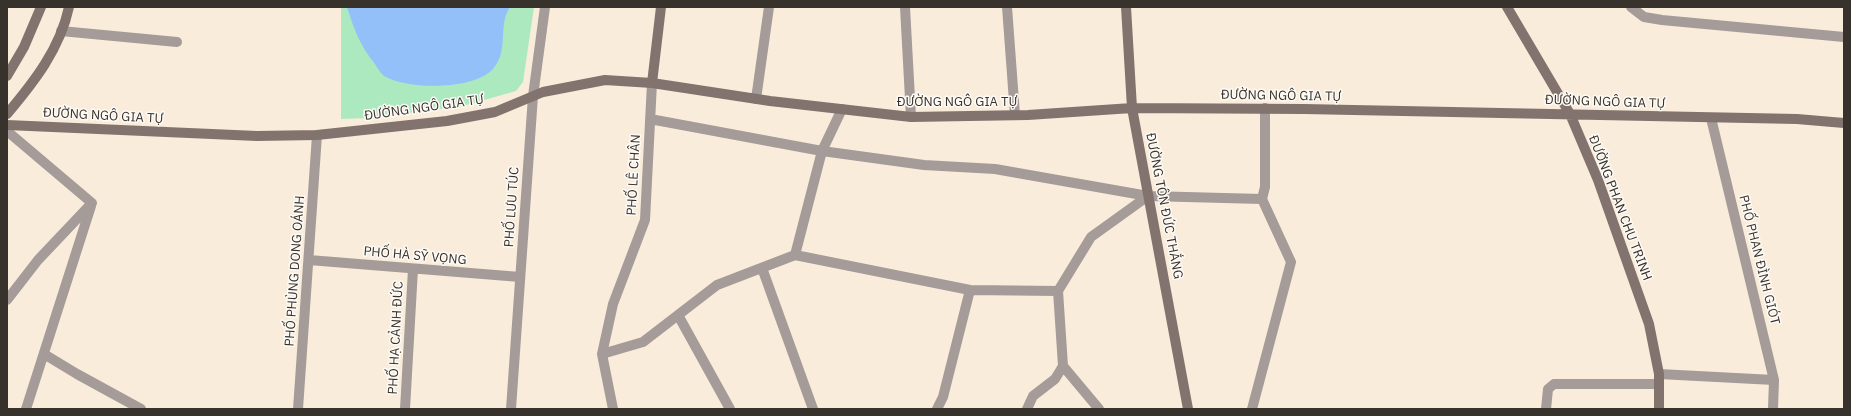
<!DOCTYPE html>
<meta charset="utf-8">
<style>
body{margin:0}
#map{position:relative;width:1851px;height:416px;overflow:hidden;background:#faecda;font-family:"IBM Plex Sans",sans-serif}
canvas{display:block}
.frame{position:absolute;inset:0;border:8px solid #37322b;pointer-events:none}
</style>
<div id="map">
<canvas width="1851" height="416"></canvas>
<div class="frame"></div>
</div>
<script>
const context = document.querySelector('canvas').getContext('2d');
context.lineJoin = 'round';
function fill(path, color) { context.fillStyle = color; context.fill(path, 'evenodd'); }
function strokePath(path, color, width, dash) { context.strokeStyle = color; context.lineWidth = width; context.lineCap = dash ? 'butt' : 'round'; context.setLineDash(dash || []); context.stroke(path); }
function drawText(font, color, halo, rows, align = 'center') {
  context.font = font + ' "IBM Plex Sans",sans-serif'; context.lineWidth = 3; context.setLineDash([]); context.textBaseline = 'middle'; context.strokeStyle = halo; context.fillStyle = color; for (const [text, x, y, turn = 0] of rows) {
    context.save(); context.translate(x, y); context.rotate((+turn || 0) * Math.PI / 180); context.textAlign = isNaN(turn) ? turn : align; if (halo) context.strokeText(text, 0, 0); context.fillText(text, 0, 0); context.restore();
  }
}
fill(new Path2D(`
 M341,7H534L523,82L516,91L463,106L369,118L341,119Z`), '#ade9bf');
fill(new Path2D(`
 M347,7H510C497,26 510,51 492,70C472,90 408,90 384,76C381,73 377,68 375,64C360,46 354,29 347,7Z`), '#94c0f9');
strokePath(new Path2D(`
 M905,7L911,117
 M1007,7L1015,115
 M1631,7L1644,17L1662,20L1844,37
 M61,31L177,42
 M756,99L769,7
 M1711,118L1774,380L1773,409
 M650,119L822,151L924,165L995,169L1148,196L1262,199L1265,187V108
 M7,131L92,203L38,260L7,300
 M795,255L822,151L842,109
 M309,260L520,277
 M762,268L813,409
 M1058,291L1063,366L1099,409
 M678,315L730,409
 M44,354L77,374L141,409
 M602,354L643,342L717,285L795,255L970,290L1058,291L1091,237L1148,196
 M1659,374L1774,380
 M26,409L91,206
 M298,409L317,135
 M405,409L413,269
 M511,409L533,96L545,7
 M613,409L602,354L613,304L645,220L652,83
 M937,409L943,397L970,290
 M1027,409L1033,396L1055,379L1063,366
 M1252,409L1291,262L1262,199
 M1546,409L1548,389L1554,384H1659`), '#a59b98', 10);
strokePath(new Path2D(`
 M1126,7L1132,108L1188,409
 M1507,7L1570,114L1598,180L1649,324L1659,374V409
 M7,76L24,47L41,7
 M652,83L661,7
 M7,114C34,82 60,49 69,7
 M7,125L257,136L317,135L447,121L495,112L543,92L605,80L652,83L770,101L911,117L1028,115L1132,108L1304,109L1797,119L1844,123`), '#82736f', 10);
drawText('13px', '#37322b', '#fefbf7', [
 ["ĐƯỜNG NGÔ GIA TỰ",1281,96,1],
 ["ĐƯỜNG NGÔ GIA TỰ",957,102],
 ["ĐƯỜNG NGÔ GIA TỰ",1605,102,2],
 ["ĐƯỜNG NGÔ GIA TỰ",424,108,-8],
 ["ĐƯỜNG NGÔ GIA TỰ",103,116,3],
 ["PHỐ LÊ CHÂN",634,175,-87],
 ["ĐƯỜNG TÔN ĐỨC THẮNG",1164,206,79],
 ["PHỐ LƯU TÚC",512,207,-86],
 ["ĐƯỜNG PHAN CHU TRINH",1620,208,69],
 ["PHỐ HÀ SỸ VỌNG",415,256,5],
 ["PHỐ PHAN ĐÌNH GIÓT",1759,260,76],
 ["PHỐ PHÙNG DONG OÁNH",295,271,-86],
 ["PHỐ HẠ CẢNH ĐỨC",396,338,-87]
]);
</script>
